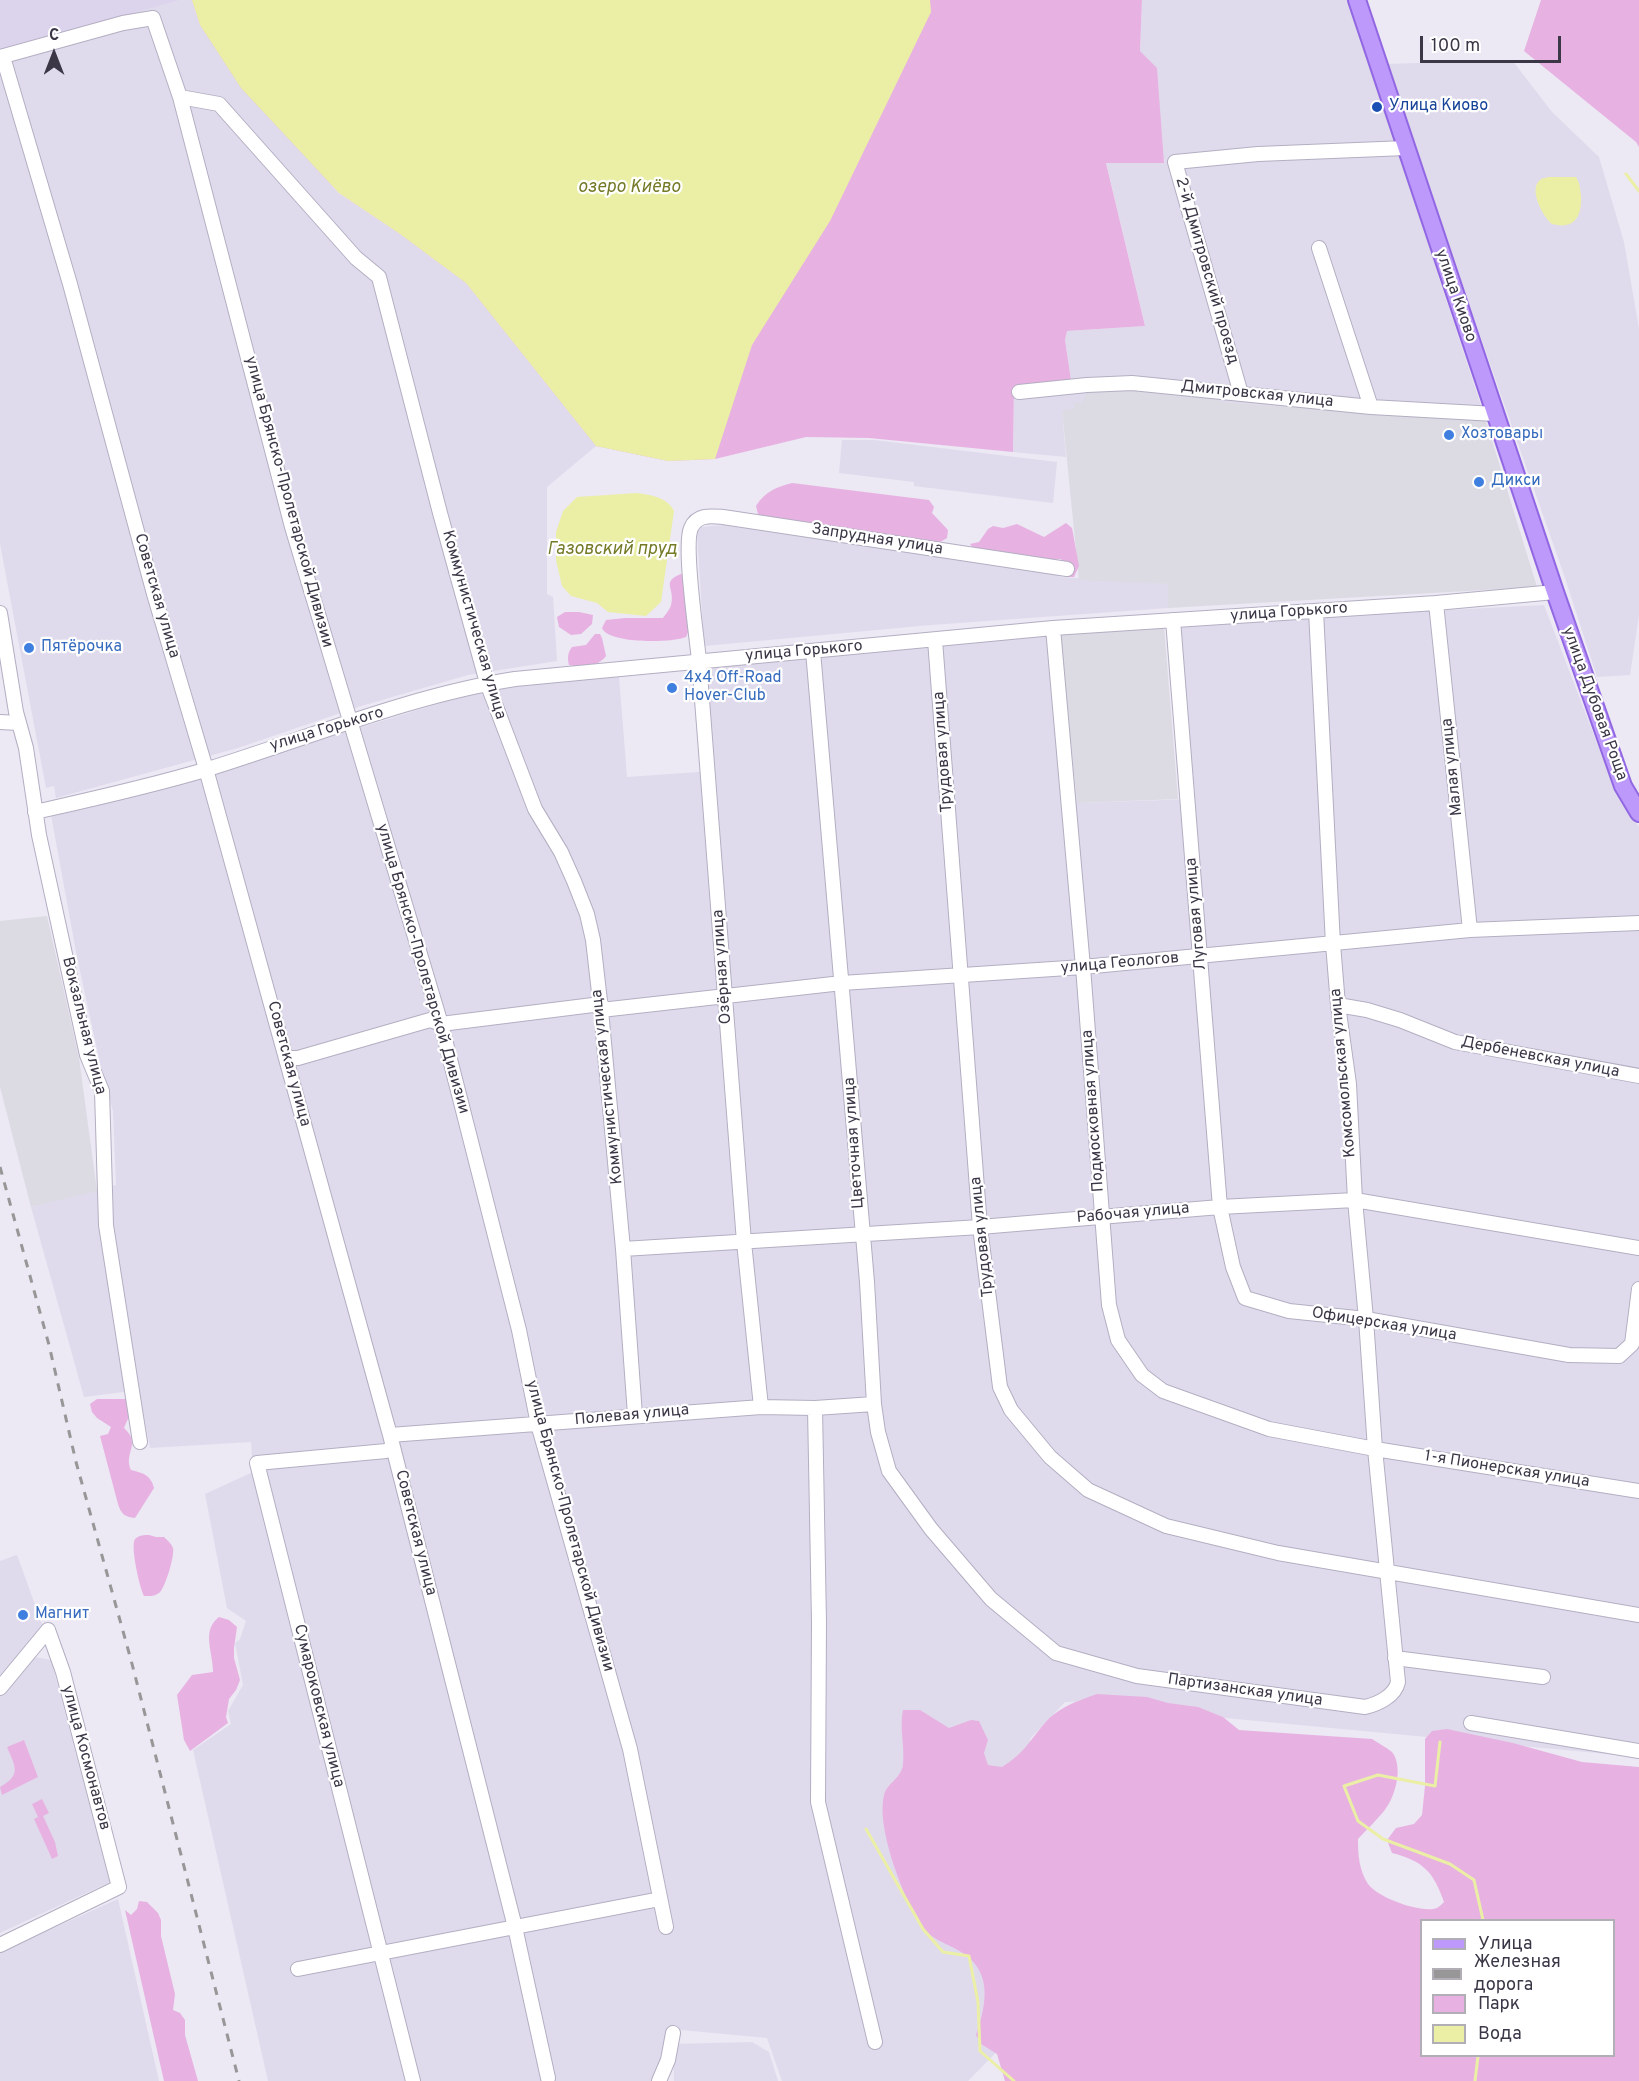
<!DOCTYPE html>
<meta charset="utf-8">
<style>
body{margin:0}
#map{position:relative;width:1639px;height:2081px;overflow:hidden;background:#ece8f4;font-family:Overpass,sans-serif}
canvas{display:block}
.legend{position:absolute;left:1420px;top:1919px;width:195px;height:138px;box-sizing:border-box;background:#fff;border:2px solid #b1afb5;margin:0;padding:8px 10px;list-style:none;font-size:18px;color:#3b3747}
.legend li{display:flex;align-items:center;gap:12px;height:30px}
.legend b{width:30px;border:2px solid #b1afb5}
.north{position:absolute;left:24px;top:24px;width:60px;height:60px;-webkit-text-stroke:4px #fff;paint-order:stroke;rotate:0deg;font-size:16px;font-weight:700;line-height:24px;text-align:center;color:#3b3747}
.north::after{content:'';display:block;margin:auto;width:21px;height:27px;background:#3b3747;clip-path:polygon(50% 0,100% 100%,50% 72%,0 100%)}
.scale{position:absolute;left:1420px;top:36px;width:141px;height:27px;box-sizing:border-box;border:3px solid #3b3747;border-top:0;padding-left:8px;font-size:18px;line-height:21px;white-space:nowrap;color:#3b3747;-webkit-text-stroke:4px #fff;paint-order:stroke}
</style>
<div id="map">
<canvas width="1639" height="2081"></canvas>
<ul class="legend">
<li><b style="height:8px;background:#bd99fc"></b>Улица</li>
<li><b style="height:8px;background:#979797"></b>Железная дорога</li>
<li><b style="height:16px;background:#e7b2e2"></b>Парк</li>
<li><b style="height:16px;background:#ebefa6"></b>Вода</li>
</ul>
<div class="north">С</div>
<div class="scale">100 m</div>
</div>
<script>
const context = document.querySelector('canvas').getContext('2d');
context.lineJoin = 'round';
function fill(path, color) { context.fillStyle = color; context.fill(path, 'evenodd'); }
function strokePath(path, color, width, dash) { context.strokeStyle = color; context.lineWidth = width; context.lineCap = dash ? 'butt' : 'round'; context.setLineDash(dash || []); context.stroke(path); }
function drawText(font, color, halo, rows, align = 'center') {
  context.font = font + ' Overpass,sans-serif'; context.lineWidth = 4.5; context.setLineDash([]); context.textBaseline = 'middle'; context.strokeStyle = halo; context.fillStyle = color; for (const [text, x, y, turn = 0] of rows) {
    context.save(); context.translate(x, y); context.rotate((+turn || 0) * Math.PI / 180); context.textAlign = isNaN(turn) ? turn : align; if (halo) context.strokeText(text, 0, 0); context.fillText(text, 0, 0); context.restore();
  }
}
fill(new Path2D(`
 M0,0H192L200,25L338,193L400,234L466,283L596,446L547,487V594L553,597L557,661L468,675L358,707L238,748L56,798L54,786L46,788L0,544Z
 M1142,0H1348L1486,421L1221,402L1215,397L1082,402L1074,409L1062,410L1066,457L1013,452L1014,386L1071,380L1065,340L1067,331L1145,326L1106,162L1164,163L1140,51Z
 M1512,60L1552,112L1599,157L1624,242L1639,329V615L1630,675L1597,677L1564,575L1385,64Z
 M842,440H874L1057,462L1053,503L914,486V482L839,473Z
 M723,525L1053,573L1061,577L1168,584V608L931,625L704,646L697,532L701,527Z
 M1544,605L1615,790L1639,827V1757L1130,1709L1091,1701L1065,1702L1030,1739L1033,1751L1031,2017L968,2081H782L767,2038L671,2029L657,2081H268L193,1750L231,1724L228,1711L243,1685L235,1643L240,1639L246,1621L227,1608L205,1494L253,1472L251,1442L150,1448L139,1390L84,1397L31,1207L116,1185L113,1111L100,1063L77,957L51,815L213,773L479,691L543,681L619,677L627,777L713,771L704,669L1060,634L1077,803L1194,799L1181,627L1293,618Z
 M17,1555L43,1627L0,1675V1561Z
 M35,1657L51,1660L110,1882L0,1933V1694Z
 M118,1899L159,2081H0V1952Z
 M752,2042L769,2052L778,2081H674L673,2044Z`), '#e0dbec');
fill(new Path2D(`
 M1100,387L1215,397L1222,402L1486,421L1537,587L1168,608V584L1079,580L1062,410L1074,409V403L1082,402L1089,390Z
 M1164,627L1178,799L1077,803L1060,634Z
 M47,916L79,1058L97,1191L31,1207L0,1087V921Z`), '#dcdae3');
fill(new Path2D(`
 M0,0H179L0,51Z`), '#dcd3ed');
fill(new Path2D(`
 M192,0H1142L1140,51L1157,68L1164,163H1106L1145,326L1067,331L1065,340L1071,380L1014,386L1013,452L869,438L806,437L715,459L668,461L596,446L466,283L400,234L339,193L241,88L200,25Z
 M1541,0H1639V147L1636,142L1524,51Z
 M792,483L929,500L934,507L932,513L948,530L947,538L937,544L759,518L756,506C765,491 777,487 792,483Z
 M1066,523L1072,528L1079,566L1074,577H1067L1064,571V564L1061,559L1041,560L974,549L970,544L979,542L988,529L993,526L1003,528L1017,524L1044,537Z
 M681,574H685L690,628L686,637C672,643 608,644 602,628L606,620L625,618H663C666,614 670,609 671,605C676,589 660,582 681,574Z
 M565,612H579L593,615L592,624L581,634L571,635L559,627L557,617Z
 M595,634H600L602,638L606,656C598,667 582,668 569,665C567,658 568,652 572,647L586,645Z
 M97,1399H126C134,1410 129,1416 124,1428C142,1444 123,1453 131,1470C143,1473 151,1475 154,1488L135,1518C125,1517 121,1514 118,1504L100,1436L108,1434L111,1427L97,1418L92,1412L90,1404Z
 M149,1535L156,1537H164C167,1540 171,1543 173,1548C175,1555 165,1589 159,1593C154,1597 149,1596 144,1596C140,1589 130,1546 135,1539C139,1535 144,1535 149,1535Z
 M219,1617L229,1620L237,1627L234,1648V1658L240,1680L236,1690L229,1699L226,1717L228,1723L190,1751L184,1740L177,1695L192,1675L213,1672C213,1651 201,1631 219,1617Z
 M1097,1694L1147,1697L1168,1703L1198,1707L1223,1717L1239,1730L1372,1739C1378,1743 1386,1747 1392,1752C1404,1767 1395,1798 1384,1811C1376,1821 1366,1830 1358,1839C1358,1855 1359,1870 1368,1884C1377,1897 1421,1914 1437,1908C1440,1906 1442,1904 1444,1902C1434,1873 1424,1861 1392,1853L1387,1840L1396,1828L1414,1824L1422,1815L1425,1786V1739L1432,1731L1447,1729L1513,1743L1582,1762L1639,1767V2081H1005L997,2054L981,2044L976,2035C988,2000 993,1967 954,1948C938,1940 925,1935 916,1918C901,1890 876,1826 884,1795C887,1783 902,1778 903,1764C905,1746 899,1728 903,1710H920L949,1728L971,1720L979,1721L988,1740L984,1753L988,1765L1002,1767C1023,1754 1029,1742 1044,1724C1058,1707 1078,1701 1097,1694ZM1614,1920V2056H1422V1920Z
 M24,1740L38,1777L2,1795L0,1787C22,1775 15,1766 7,1747Z
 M42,1799L49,1813L43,1816L55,1842L58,1856L52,1859L34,1819L38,1817L32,1804Z
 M139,1901L147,1902L158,1913L161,1920V1936L175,1994L173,2010L180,2013L185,2020V2035L198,2081H164L125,1910L131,1915L137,1909Z`), '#e7b2e2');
fill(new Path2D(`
 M192,0H930L931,12L830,221L752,345L715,459L668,461L596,446L466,283L400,234L339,193L241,88L200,25Z
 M1549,177H1576C1580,183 1580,188 1581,196C1582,216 1575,230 1552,224C1543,217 1528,189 1540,180C1542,178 1546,178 1549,177Z
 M637,493C651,495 667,497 674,511L661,602L646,616L608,612L597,603L571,596L562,586L556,560V532L563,511L577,497Z`), '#ebefa6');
strokePath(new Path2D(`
 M1626,174L1639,191
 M1440,1742L1435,1786L1378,1775L1344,1786L1358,1821L1383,1839L1450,1864L1474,1880L1483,1920
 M866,1829L923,1929L943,1952L969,1956L978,2002L980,2051L1014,2081
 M1475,2081L1478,2056`), '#ebefa6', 3);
const minor = new Path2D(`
 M0,57L123,23L153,18L180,97L292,527L441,1024L519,1330L538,1424L630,1749L666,1927
 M3,57L70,284L154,594L206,769L390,1435L515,1927L548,2078
 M180,97L219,104L356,258L379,277L440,513L487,683L535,809L561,852L574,881L587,914L593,940L601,1010L623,1249L635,1415
 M1319,248L1371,407
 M1019,392L1087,385L1132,383L1371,407L1495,414
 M1241,394L1175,162L1258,154L1406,148
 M1436,603L1470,930
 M0,613L16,712L26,748L39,835L87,1055L102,1091L106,1225L140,1442
 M1173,620L1220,1207L1233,1267L1245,1298L1289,1311L1366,1319L1569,1355L1619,1356L1632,1344L1639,1289
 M1053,628L1083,967L1109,1305L1118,1340L1142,1375L1163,1391L1269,1429L1375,1449L1639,1491
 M935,640L980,1227L1000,1387L1011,1410L1050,1457L1088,1490L1166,1526L1278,1553L1639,1615
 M813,651L867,1282L874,1404L878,1432L889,1471L931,1529L991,1599L1056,1653L1137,1676L1365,1707C1378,1704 1395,1696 1398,1682L1375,1449L1366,1319L1355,1200L1349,1084L1338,1005L1333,944L1316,611
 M0,722L19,723
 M35,812C93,799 152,786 208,769C308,738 412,695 515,679L1053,628L1436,603L1555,592
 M1338,1005L1367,1010L1400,1020L1455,1042L1639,1076
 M601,1010L842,983L1083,967L1470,930L1639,923
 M287,1058H298L430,1020L441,1024L601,1004
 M623,1249L980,1227L1220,1207L1355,1200L1639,1248
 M761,1407L744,1242L699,661C697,637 683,546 691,528C697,514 711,516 723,517L1067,569
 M815,1408L819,1622L818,1802L875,2042
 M390,1435L761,1407L815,1408L874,1404
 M393,1447L386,1451L257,1463L413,2081
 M1395,1658L1543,1677
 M0,1688L48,1630
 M1471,1723L1639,1751
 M0,1945L119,1887L63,1672L48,1630
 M298,1969L660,1899
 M659,2081L668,2060L673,2033`);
const major = new Path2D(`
 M1357,0L1555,592L1623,786L1639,813`);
strokePath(minor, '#b4aec2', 16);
strokePath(major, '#9268e2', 20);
strokePath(minor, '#fff', 14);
strokePath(major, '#bd99fc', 16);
strokePath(new Path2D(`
 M0,1167L49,1345L76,1462L131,1660L239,2081`), '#979797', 3, [8, 8]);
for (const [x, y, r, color] of [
 [1377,107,6,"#1a4fb4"],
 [1449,435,6,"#3f7fe0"],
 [1479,482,6,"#3f7fe0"],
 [29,648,6,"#3f7fe0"],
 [672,688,6,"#3f7fe0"],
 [23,1615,6,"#3f7fe0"]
]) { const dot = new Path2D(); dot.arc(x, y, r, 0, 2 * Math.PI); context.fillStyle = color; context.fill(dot); strokePath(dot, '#fff', 2); }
drawText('16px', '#164399', '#fff', [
 ["Улица Киово",1389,107]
], 'left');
drawText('16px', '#3b3747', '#fff', [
 ["2-й Дмитровский проезд",1206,271,74],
 ["улица Киово",1455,296,71],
 ["Дмитровская улица",1257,395,6],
 ["улица Брянско-Пролетарской Дивизии",288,502,75],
 ["Запрудная улица",877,540,9],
 ["Советская улица",156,596,74],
 ["улица Горького",1289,613,-4],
 ["Коммунистическая улица",473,625,74],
 ["улица Горького",804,652,-5],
 ["улица Дубовая Роща",1594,704,70],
 ["улица Горького",327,730,-17],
 ["Трудовая улица",944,752,-94],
 ["Малая улица",1453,767,-96],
 ["Луговая улица",1197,914,-95],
 ["улица Геологов",1120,964,-5],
 ["Озёрная улица",723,967,-94],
 ["улица Брянско-Пролетарской Дивизии",422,969,74],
 ["Вокзальная улица",83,1026,76],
 ["Дербеневская улица",1540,1058,11],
 ["Советская улица",288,1064,75],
 ["Комсомольская улица",1344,1073,-95],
 ["Коммунистическая улица",608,1087,-96],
 ["Подмосковная улица",1094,1111,-94],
 ["Цветочная улица",855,1143,-94],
 ["Рабочая улица",1133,1214,-5],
 ["Трудовая улица",983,1237,-96],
 ["Офицерская улица",1384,1325,9],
 ["Полевая улица",632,1416,-5],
 ["1-я Пионерская улица",1507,1470,9],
 ["улица Брянско-Пролетарской Дивизии",569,1526,75],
 ["Советская улица",415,1533,76],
 ["Партизанская улица",1245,1691,8],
 ["Сумароковская улица",318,1706,76],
 ["улица Космонавтов",85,1758,75]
]);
drawText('16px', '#366cbe', '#fff', [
 ["Хозтовары",1461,435],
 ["Дикси",1491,482],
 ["Пятёрочка",41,648],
 ["4x4 Off-Road",684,679],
 ["Hover-Club",684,697],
 ["Магнит",35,1615]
], 'left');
drawText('italic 18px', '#747a26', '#fff', [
 ["озеро Киёво",629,188],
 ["Газовский пруд",612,550]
]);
</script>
